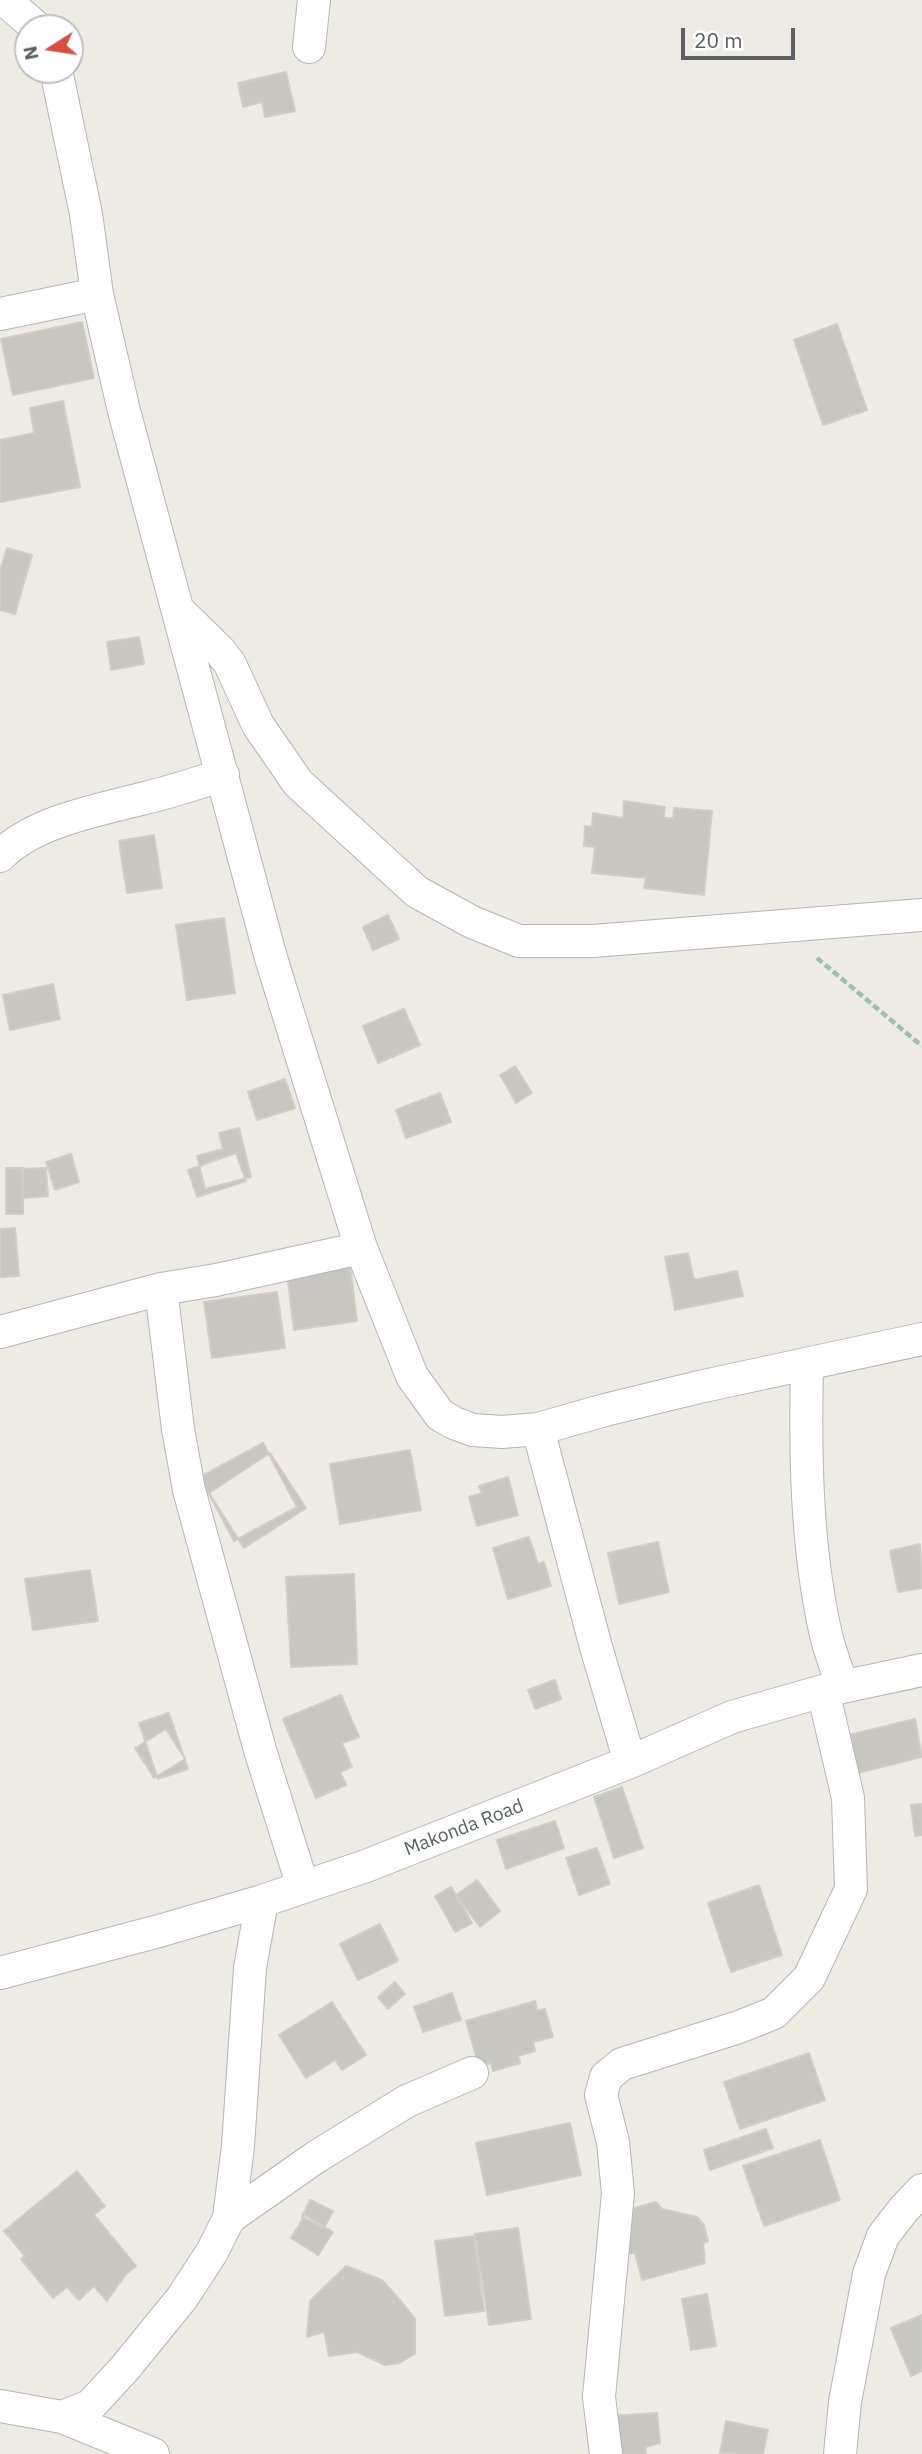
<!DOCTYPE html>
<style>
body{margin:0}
#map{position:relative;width:922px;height:2454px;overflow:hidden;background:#edebe4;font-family:"IBM Plex Sans",sans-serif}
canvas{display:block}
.north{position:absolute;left:14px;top:14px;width:70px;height:70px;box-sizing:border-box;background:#fff;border:2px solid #bebfc1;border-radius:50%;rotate:258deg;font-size:19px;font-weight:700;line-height:28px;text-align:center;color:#5c5f63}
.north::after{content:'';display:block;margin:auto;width:24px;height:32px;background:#d64f40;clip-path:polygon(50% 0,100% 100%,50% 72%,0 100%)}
.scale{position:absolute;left:681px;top:28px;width:114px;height:32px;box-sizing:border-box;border:4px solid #5c5f63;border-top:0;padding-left:9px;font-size:21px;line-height:24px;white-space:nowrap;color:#5c5f63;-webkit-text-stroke:5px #fff;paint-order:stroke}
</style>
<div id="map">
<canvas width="922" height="2454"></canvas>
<div class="north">N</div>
<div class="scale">20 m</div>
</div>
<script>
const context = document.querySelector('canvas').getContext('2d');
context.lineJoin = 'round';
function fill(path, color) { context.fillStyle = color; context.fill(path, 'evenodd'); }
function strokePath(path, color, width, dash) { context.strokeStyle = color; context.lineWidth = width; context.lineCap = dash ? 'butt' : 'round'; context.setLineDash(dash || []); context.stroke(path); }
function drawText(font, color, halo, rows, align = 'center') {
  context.font = font + ' "IBM Plex Sans",sans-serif'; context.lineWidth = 5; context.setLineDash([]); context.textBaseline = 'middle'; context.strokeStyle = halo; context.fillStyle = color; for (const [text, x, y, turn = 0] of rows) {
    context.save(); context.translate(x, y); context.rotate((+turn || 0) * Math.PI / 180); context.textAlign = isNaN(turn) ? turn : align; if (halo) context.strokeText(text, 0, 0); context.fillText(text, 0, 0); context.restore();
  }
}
const building = new Path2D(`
 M286,72L295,111L265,117L262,102L243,107L238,83Z
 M82,322L94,378L13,395L1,339Z
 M837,324L867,410L823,425L794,340Z
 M63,401L80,487L0,502V440L34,433L30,408Z
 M7,548L32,555L15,614L0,610V571Z
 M139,637L144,664L111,670L107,642Z
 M624,801L665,807L664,818H673L674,808L712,811L704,895L644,888L646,878L592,873L595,847L584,846L585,826L592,827L593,813L623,818Z
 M154,835L162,888L127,893L119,841Z
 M388,915L399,939L373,950L363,927Z
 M224,918L235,993L187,1000L176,925Z
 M53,984L60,1019L10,1030L3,995Z
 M404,1009L420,1045L378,1063L363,1026Z
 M515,1066L532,1093L516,1103L500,1075Z
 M285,1079L295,1108L257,1120L248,1092Z
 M440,1093L451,1122L406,1138L396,1110Z
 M239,1128L251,1177L205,1189L197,1156L223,1149L219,1133Z
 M236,1153L246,1181L197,1197L188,1170Z
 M71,1154L79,1182L55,1190L46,1162Z
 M6,1168H23V1214H6Z
 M46,1168L48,1196L23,1198L22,1169Z
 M15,1228L19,1276L0,1277V1229Z
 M688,1253L694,1280L737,1271L743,1296L675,1310L665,1257Z
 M350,1265L357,1321L294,1330L287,1274Z
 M277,1292L285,1348L212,1358L204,1302Z
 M263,1443L297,1507L234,1541L200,1477Z
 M410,1450L421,1510L340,1524L330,1464Z
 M270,1453L306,1508L244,1548L209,1493Z
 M508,1477L518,1515L477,1526L469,1497L482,1493L479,1486Z
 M529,1537L538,1564L544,1562L551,1586L508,1599L493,1548Z
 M658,1542L669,1592L619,1604L608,1553Z
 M920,1544L922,1588L898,1592L890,1551Z
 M90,1570L98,1621L33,1630L25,1579Z
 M354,1574L357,1664L291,1667L286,1577Z
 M555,1680L561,1699L535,1709L528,1690Z
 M341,1695L359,1737L342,1743L352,1767L340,1772L346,1785L316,1798L283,1719Z
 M169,1713L188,1769L158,1779L139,1723Z
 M915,1719L922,1757L854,1774L845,1736Z
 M166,1729L185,1759L154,1778L135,1748Z
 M622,1787L643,1848L614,1858L594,1797Z
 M922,1804V1835L915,1836L911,1805Z
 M555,1821L564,1848L506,1869L497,1840Z
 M597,1848L610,1884L579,1895L566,1858Z
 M477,1880L500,1911L480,1927L456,1895Z
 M759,1885L782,1955L731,1972L708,1903Z
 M451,1887L472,1923L455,1932L435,1896Z
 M380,1924L398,1961L358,1980L340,1944Z
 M395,1982L405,1994L388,2009L378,1997Z
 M452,1993L461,2020L423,2032L414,2007Z
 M535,2001L537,2011L545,2009L553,2037L533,2042L535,2051L518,2056L520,2063L493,2071L491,2063L479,2067L466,2021Z
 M332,2002L366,2055L342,2070L335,2060L306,2078L279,2035Z
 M809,2053L825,2100L740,2129L724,2082Z
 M570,2123L581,2175L487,2195L476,2143Z
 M766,2129L773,2148L710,2170L704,2150Z
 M820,2140L840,2200L764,2226L743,2166Z
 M77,2171L105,2206L94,2215L136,2266L126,2274L107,2301L94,2286L79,2300L67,2287L53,2298L21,2259L25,2256L4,2231Z
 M310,2200L333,2211L324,2228L302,2217Z
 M656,2202L662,2209L697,2217L704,2225L708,2241L703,2243L705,2263L642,2280L635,2253L629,2254L621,2224L634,2208Z
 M305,2215L333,2232L318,2255L291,2238Z
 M518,2228L531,2319L489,2325L475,2234Z
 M474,2236L484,2311L445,2316L435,2241Z
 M346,2266L382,2280L401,2301L415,2319V2354L399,2363L385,2365L357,2352L329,2356L324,2332L307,2337L310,2301Z
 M707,2294L716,2346L691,2350L682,2299Z
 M922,2315V2371L911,2376L891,2328Z
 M657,2413L660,2443L645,2447L646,2454H612L609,2416Z
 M726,2421L768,2430L763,2454L720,2453Z`);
fill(building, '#c8c6c0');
strokePath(building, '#d1cdc3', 2);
const minor = new Path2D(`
 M5,0L37,28
 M309,47L314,0
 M56,70L86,214L97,294L124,411L271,958L361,1248L412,1376L440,1415L454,1423L473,1430L502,1432L538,1429L605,1410L699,1387L922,1339
 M0,314L97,294
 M180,612L220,651L230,664L258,725L298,783L417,892L472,922L519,941H593L922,915
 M0,856C34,821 99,810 145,798C171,792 197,783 223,775
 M161,1289L178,1429L189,1490L260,1750L303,1887
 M0,1332L161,1289L216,1280L361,1248
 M807,1365C805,1455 806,1546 826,1635C830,1652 837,1669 842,1686
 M538,1429L596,1647L630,1762
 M0,1973L159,1931L262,1901L366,1866L630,1762L732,1717L823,1691L922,1670
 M229,2218L316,2157L407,2101L472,2073
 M0,2406L62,2417L153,2454
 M62,2417L90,2406L125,2368L182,2298L212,2252L229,2218L238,2146L250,1968L262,1901
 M606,2454L599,2397L618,2193L613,2142L601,2095L606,2077L622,2064L739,2027L774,2013L809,1978L851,1889L848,1798L823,1691
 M840,2454L845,2402L869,2274L883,2236L904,2209L922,2190`);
strokePath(minor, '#b4b6b9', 34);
strokePath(new Path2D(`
 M817,958L922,1046`), '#9cc2a8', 4.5, [7, 3.5]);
strokePath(minor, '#fff', 32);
drawText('19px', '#5c5f63', '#fff', [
 ["Makonda Road",464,1828,-21]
]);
</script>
